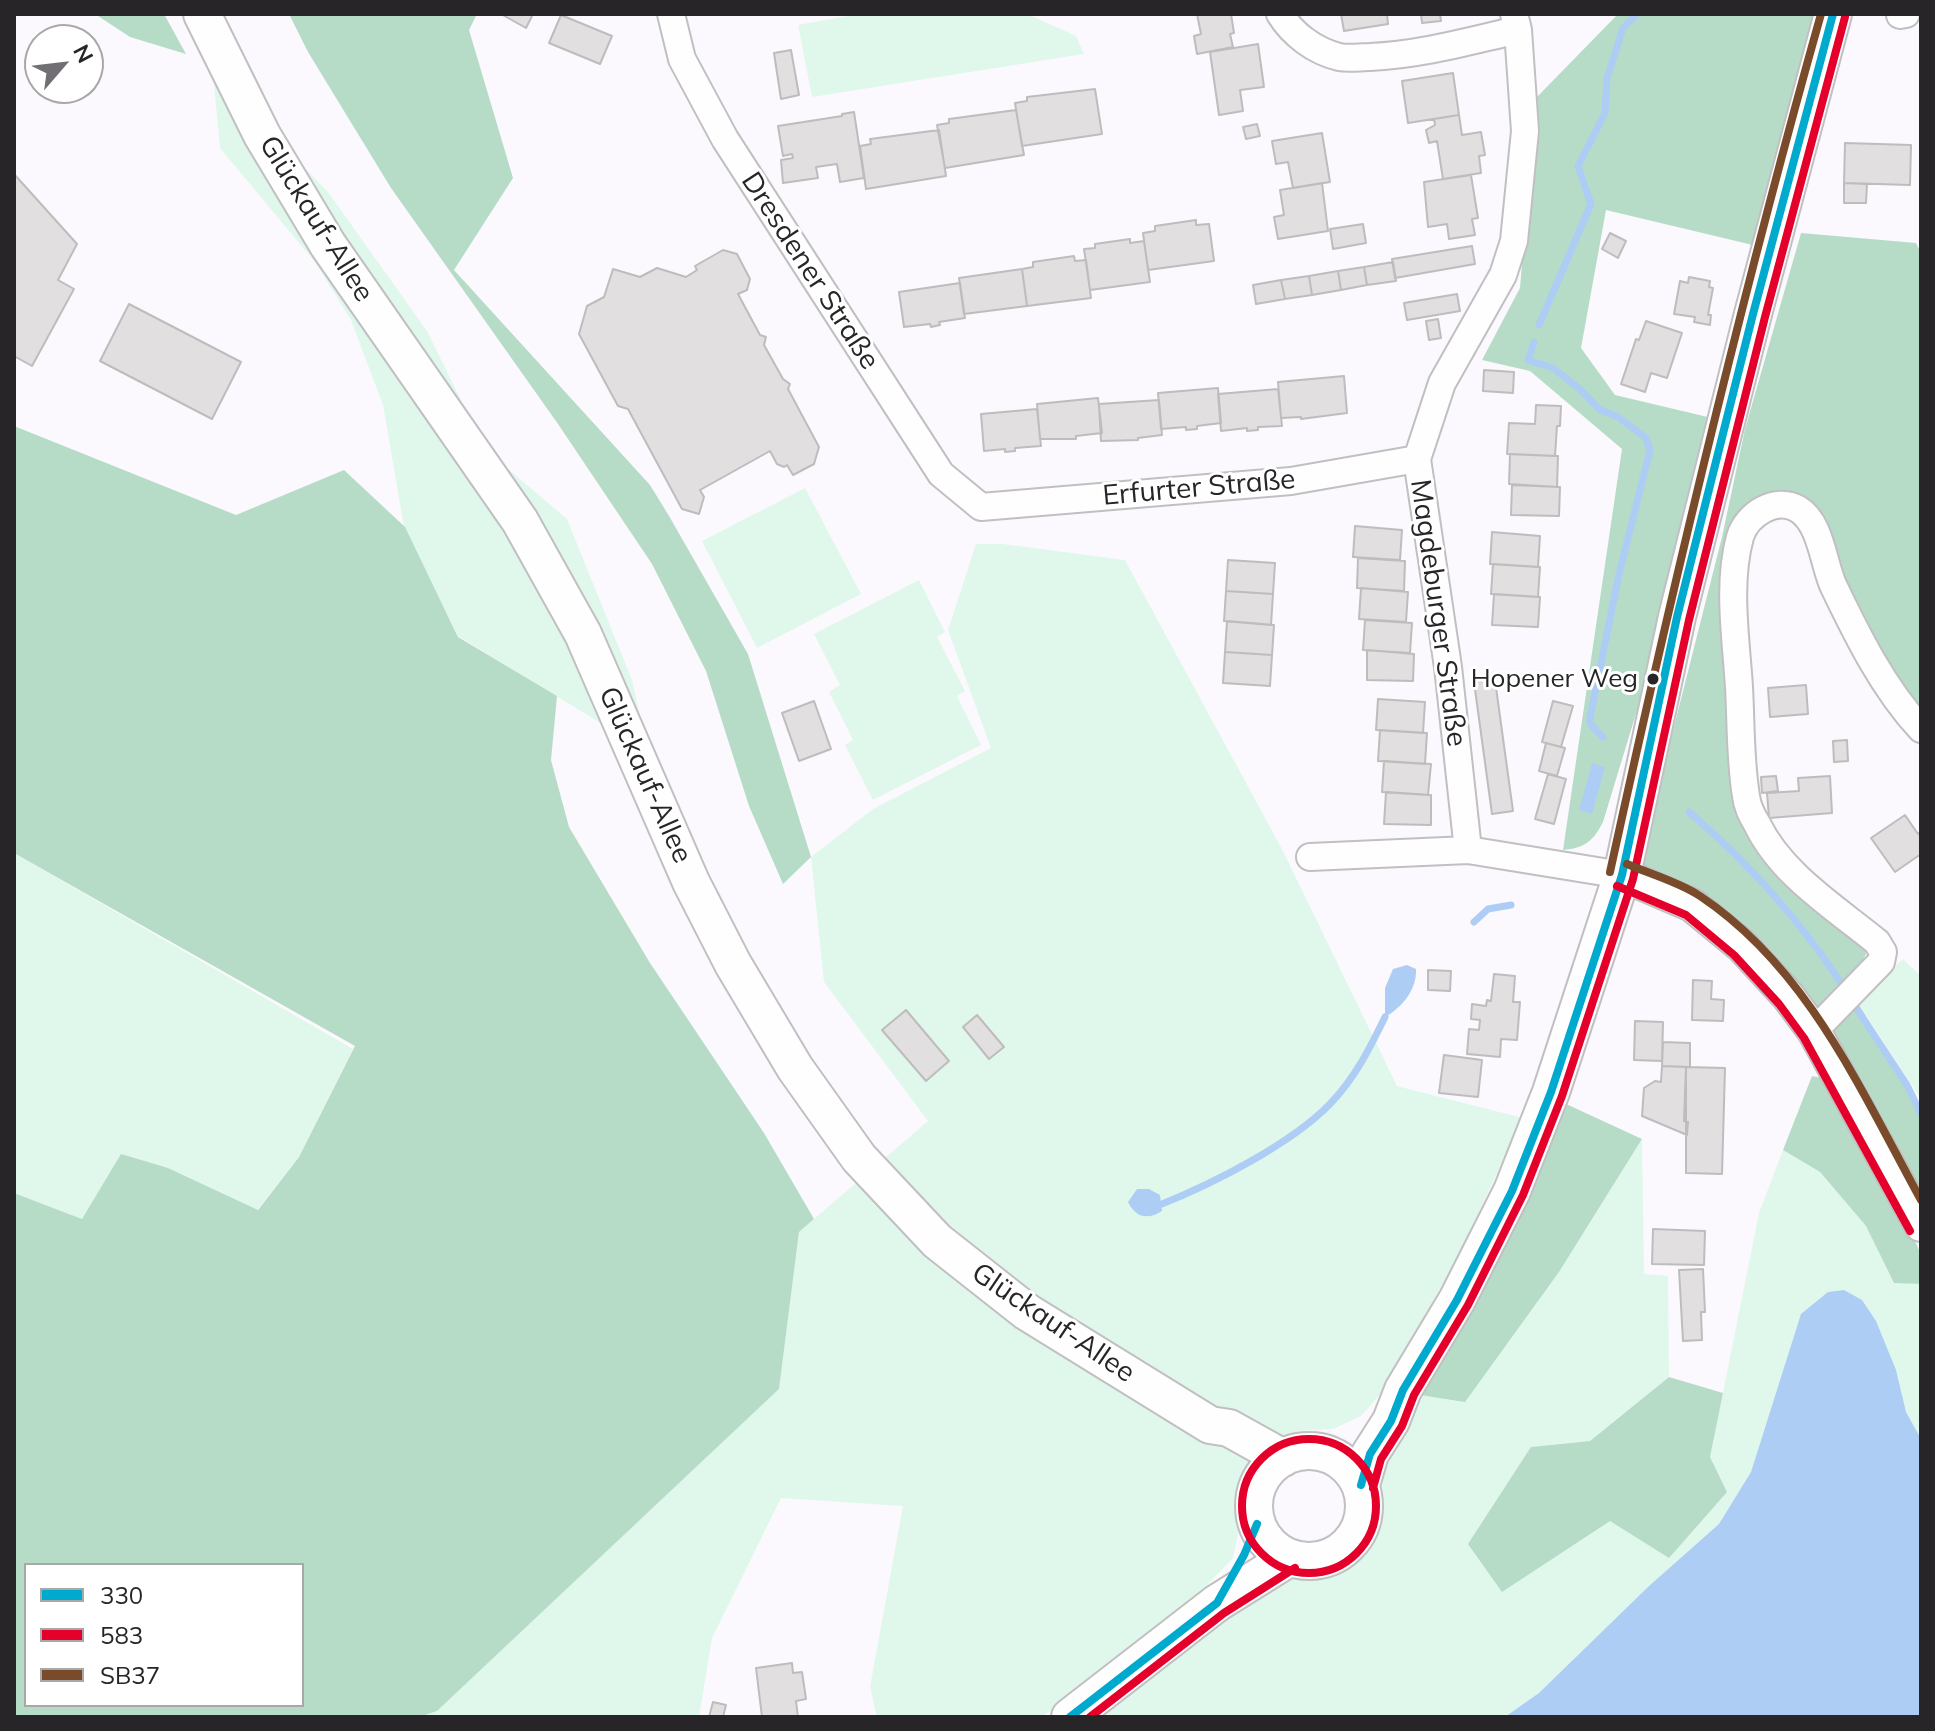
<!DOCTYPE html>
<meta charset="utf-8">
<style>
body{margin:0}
#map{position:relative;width:1935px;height:1731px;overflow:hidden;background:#fbf9fd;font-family:Mulish,sans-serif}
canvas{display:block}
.frame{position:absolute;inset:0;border:16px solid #272528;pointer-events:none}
.legend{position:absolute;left:24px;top:1563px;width:280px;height:144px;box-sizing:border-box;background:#fff;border:2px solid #a9a8a9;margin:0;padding:10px 14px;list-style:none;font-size:24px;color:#272528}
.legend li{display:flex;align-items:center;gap:16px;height:40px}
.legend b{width:40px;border:2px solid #a9a8a9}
.north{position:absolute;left:24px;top:24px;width:80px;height:80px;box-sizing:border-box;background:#fff;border:2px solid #a9a8a9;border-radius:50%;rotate:62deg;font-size:22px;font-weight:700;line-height:32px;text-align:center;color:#272528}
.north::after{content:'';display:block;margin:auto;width:28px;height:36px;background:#716f73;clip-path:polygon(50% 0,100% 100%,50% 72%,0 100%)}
</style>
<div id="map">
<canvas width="1935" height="1731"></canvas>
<div class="frame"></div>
<ul class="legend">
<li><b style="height:10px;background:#00a9ce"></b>330</li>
<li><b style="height:10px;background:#e4002b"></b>583</li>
<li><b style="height:10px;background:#7a4b2a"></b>SB37</li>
</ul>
<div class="north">N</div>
</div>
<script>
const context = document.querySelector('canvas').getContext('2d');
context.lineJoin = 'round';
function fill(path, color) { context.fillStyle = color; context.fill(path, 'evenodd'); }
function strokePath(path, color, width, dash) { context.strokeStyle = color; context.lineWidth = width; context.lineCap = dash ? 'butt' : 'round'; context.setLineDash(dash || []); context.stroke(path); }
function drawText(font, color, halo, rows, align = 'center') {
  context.font = font + ' Mulish,sans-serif'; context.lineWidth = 6; context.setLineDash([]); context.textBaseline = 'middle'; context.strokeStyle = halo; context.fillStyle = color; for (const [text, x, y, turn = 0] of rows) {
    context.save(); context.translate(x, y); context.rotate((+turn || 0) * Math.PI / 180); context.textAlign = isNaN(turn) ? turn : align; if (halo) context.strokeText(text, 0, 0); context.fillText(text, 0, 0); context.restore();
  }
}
fill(new Path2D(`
 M859,14H1027L1076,36L1084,54L812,97L798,25Z
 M213,74L328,192L427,331L461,400L473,439L567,519L632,680L648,752L458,636L404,527L383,405L351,320L315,262L220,148Z
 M805,488L861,594L757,648L702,541Z
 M976,544H1003L1125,560L1283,851L1397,1086L1523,1118L1456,1260L1383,1391L1361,1416L1333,1429L1298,1431L1242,1491L1241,1520L1233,1558L1183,1610L1123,1662L1041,1717H877L870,1687L903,1506L781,1498L712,1638L699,1717H419L437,1711L779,1389L799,1232L928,1121L824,982L811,857L873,809L991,748L948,630Z
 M919,580L945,632L937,637L965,691L957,696L981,745L873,800L845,745L853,740L829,692L840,685L814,634Z
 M14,853L353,1049L299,1157L257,1210L168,1168L82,1219L14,1193Z
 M1903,959L1921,976V1099L1856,1000Z
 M1642,1139L1644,1274L1668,1276L1669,1377L1590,1441L1531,1447L1610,1521L1727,1492L1710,1457L1759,1213L1783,1150L1820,1172L1866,1226L1894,1282L1921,1284V1488L1652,1717H1092L1290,1572C1326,1578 1375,1564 1379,1520C1380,1507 1374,1489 1377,1477C1379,1470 1385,1462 1388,1455C1399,1435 1409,1415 1420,1395L1465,1401L1559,1272Z`), '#e0f8eb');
fill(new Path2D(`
 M95,14H164L186,54L130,37Z
 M289,14H477L469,30L513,178L454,270L650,485L669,516L748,654L811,857L783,884L749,806L706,671L652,564L558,424L391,188L308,52Z
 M1618,14H1820L1757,246L1606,210L1581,348L1615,395L1712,418L1645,684L1603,822C1593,842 1584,848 1563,850L1622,449L1530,371L1482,360L1520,288L1535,99Z
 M1801,233L1916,243L1921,253V723L1799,506L1743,522L1741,802L1865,948L1866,954L1855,974L1818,1010L1639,865L1722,537L1745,429Z
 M14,426L236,515L344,470L405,527L458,637L557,696L551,760L569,827L650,963L764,1133L814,1219L799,1232L779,1389L437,1711L419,1717H14V1193L82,1219L121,1154L168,1168L258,1210L299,1157L355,1046L14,853ZM26,1565H302V1705H26Z
 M1856,1000L1891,1057L1921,1121V1208L1832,1047L1835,1026Z
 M1812,1076L1822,1078L1905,1217L1921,1255V1284L1894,1283L1866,1226L1820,1172L1783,1150Z
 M1564,1103L1642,1139L1559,1272L1465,1402L1420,1395Z
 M1669,1377L1723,1393L1710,1457L1727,1492L1669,1558L1610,1521L1502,1592L1468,1544L1531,1447L1590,1441Z`), '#b6dcc8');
fill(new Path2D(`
 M1592,763L1605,767L1592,814L1579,810Z
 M1407,965L1416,969C1417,989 1403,1007 1385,1017V988L1393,969Z
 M1137,1189H1149L1160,1195L1162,1211C1148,1220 1136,1218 1128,1202Z
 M1844,1290L1862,1300L1876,1321L1896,1370L1906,1412L1921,1439V1717H1505L1539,1693L1648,1587L1719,1524L1751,1472L1801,1314L1828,1292Z`), '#aecdf5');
strokePath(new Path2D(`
 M1539,325L1591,204L1578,166L1605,113L1607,78L1623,28L1637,14
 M1534,342L1528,360L1553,368L1581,390L1599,409L1618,417L1646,438L1650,450L1619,574L1590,718V724L1603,737
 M1689,812C1749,863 1802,923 1845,989
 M1474,922L1488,909L1511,905
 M1851,1000L1907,1085L1921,1114
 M1162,1204C1214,1183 1291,1144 1330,1104C1355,1078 1370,1048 1385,1017`), '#aecdf5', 7);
const building = new Path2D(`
 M501,14H533L526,28Z
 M1197,14H1231L1234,33L1230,34L1233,47L1197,54L1194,36L1201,34Z
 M1341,14H1387L1388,24L1344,31Z
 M1421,14H1440L1441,21L1422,23Z
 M561,15L612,36L600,64L549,43Z
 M1258,44L1264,87L1240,90L1243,111L1219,115L1210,52Z
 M791,50L799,95L781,99L774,53Z
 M1453,73L1459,115L1408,123L1402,81Z
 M1095,89L1102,134L1022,146L1015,103L1027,101V97Z
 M1016,110L1024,155L945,168L937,125L949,123V119Z
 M854,112L864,178L840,182L837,164L816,167L818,178L783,183L781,160L793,158L792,154L783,156L778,126L842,116V114Z
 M1459,115L1462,135L1481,132L1485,155L1479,156L1481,173L1443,179L1437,141L1429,143L1426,130L1435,125L1434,119Z
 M1257,124L1260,136L1246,139L1243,127Z
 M939,130L946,176L866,189L860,146L871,144L870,139Z
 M1322,133L1330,182L1293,188L1288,162L1276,164L1272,141Z
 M1845,143L1911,145L1910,185L1844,183Z
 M14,174L77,244L58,280L74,289L32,366L14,356Z
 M1471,175L1478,218L1472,219L1475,235L1449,239L1447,224L1428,227L1424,182Z
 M1322,183L1328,231L1278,239L1274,217L1284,215L1280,190Z
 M1844,183L1867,184L1866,203H1844Z
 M1196,220V225L1209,224L1214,261L1148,270L1143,233L1155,231V226Z
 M1363,224L1366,243L1333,249L1330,229Z
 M1610,233L1626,241L1618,258L1602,249Z
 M1130,239V243L1144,241L1150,282L1090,290L1084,249L1095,248V244Z
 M1472,246L1475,264L1395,278L1392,259Z
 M723,250L737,254L750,279L747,290L738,294L760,335L766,337L764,345L783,379L790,384L788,389L819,447L814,464L793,475L787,465L784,467L777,464L770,451L700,490L704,497L699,514L682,509L628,409L618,406L579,334L587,306L604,297L613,269L640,277L657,268L686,277L697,270L695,266Z
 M1074,256L1075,261L1086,260L1091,298L1027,306L1022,269L1033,267V262Z
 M1393,262L1396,281L1367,285L1364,267Z
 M1364,267L1367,285L1341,290L1338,271Z
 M1022,269L1027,306L964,314L959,278Z
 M1338,271L1341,290L1312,295L1309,276Z
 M1309,276L1312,295L1285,299L1281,280Z
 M1689,277L1710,281L1709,287L1713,288L1708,315H1711L1710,325L1694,322L1695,317L1674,314L1680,281L1688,283Z
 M1281,280L1285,299L1256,304L1253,285Z
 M960,283L965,318L939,322L940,325L931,327L930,324L904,327L899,292Z
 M1457,294L1460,311L1407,320L1404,303Z
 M129,304L241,362L212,419L100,361Z
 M1438,319L1441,338L1429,340L1426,321Z
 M1646,321L1682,333L1667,378L1651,373L1645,392L1621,384L1636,339L1639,340Z
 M1484,370L1514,372L1513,393L1483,391Z
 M1344,376L1347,413L1301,419V417L1281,418L1278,382Z
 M1218,388L1221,423L1197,426V429L1186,430V427L1161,429L1158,393Z
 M1278,389L1282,426L1258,427V430L1247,431V428L1221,431L1218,394Z
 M1098,398L1102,433L1076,436V439H1040L1037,404Z
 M1159,400L1162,435L1138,438V440L1101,441L1099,404Z
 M1536,405L1561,406L1560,426H1557L1555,456L1507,454L1509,423L1535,424Z
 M1037,409L1041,446L1015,448V451L1005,452V449L984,451L981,414Z
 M1510,454L1558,456L1557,487L1509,484Z
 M1512,485L1560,487L1559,516L1511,515Z
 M1355,526L1402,530L1400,560L1353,557Z
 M1492,532L1540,536L1538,567L1490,564Z
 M1358,558L1405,561L1404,591L1357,588Z
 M1228,560L1275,563L1273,594L1226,591Z
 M1493,564L1540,567L1538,597L1491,594Z
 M1361,588L1408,592L1406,622L1359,619Z
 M1226,591L1273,594L1271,625L1224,621Z
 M1494,594L1540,597L1538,627L1492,625Z
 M1365,620L1412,623L1410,653L1363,650Z
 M1227,621L1274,625L1272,655L1225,652Z
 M1367,650L1414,654L1413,681L1367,680Z
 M1225,652L1272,655L1270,686L1223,683Z
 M1495,680L1513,811L1492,814L1474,682Z
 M1806,685L1808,714L1770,717L1768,688Z
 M1378,699L1425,702L1423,733L1376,730Z
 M814,701L831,749L799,761L782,713Z
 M1553,701L1573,706L1561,747L1542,742Z
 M1380,730L1427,733L1425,764L1378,761Z
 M1847,740L1848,761L1834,762L1833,741Z
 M1546,743L1565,748L1557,776L1539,771Z
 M1384,761L1431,764L1428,795L1382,792Z
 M1548,774L1566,779L1554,824L1535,819Z
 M1776,776L1778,791L1762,793L1761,777Z
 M1830,776L1832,813L1769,818L1767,793L1799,791L1798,778Z
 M1386,792L1431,795V825L1384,824Z
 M1905,815L1918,834L1921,831V854L1895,872L1871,838Z
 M1428,970L1451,971L1450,991L1428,990Z
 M1494,974L1515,976L1513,1002H1520L1517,1040L1501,1039L1500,1057L1467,1054L1469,1029L1479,1030L1480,1020L1471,1019L1472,1004L1486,1006L1487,1000L1491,1001Z
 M1693,980L1712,981L1711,999L1724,1000L1723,1021L1692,1020Z
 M906,1010L949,1061L926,1081L882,1030Z
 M977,1015L1004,1047L989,1059L963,1027Z
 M1635,1021L1663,1022L1662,1061L1634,1060Z
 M1663,1042L1690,1043V1067L1662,1066Z
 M1444,1055L1482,1060L1478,1097L1439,1093Z
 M1662,1066L1686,1067L1684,1121L1688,1122L1687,1135L1642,1116L1644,1088L1655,1081L1661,1082Z
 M1686,1067L1725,1068L1722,1174L1686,1173Z
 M1653,1229L1705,1231L1704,1265L1652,1264Z
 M1703,1269L1705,1312H1701L1702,1340L1683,1341L1679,1270Z
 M792,1663L793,1673L802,1672L806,1699L796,1701L798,1717H762L756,1668Z
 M713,1702L726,1705L723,1717H709Z`);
fill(building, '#e1dfe0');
strokePath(building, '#bebcbd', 2);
const minor = new Path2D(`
 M671,14L682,59L725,139L941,474L981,507L1291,481L1417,459
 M1280,14C1293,35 1315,51 1339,57C1349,59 1360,57 1370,57C1421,55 1469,41 1518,30
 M1900,15L1906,14
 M1468,850L1448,667L1417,459L1442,383L1503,275L1514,241L1525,131L1518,30L1514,14
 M1310,857L1468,850L1622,875
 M1814,1031L1881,962L1883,952L1877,942C1834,907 1781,874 1757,824C1752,816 1747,805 1746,796C1740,760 1741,723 1739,687C1736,639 1727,584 1740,537C1747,514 1776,496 1798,509C1821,523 1823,562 1833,585C1857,635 1883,688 1921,729`);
const tertiary = new Path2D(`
 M1622,875L1692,905L1742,946L1788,996L1814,1031L1921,1225`);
const secondary = new Path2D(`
 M202,14L262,135L328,245L520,521L583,634L691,882L733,964L795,1068L859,1158L937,1241L1027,1312L1210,1425L1229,1428L1283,1458
 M1254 1506a55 55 0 1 1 110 0a55 55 0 1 1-110 0Z
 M1361,1485L1370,1454L1391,1421L1403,1390L1457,1300L1512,1191L1551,1092L1622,875L1677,617L1753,314L1833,14
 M1070,1717L1217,1603L1289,1558`);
strokePath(minor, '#c1bfc2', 30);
strokePath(tertiary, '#c1bfc2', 36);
strokePath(secondary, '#c1bfc2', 40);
strokePath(minor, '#fefeff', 26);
strokePath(tertiary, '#fefeff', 32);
strokePath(secondary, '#fefeff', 36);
strokePath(new Path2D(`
 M1361,1485L1370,1454L1391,1421L1403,1390L1457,1300L1512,1191L1551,1092L1622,875L1677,617L1753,314L1833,14
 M1070,1717L1217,1603L1244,1555L1257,1524`), '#00a9ce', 8);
strokePath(new Path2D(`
 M1617,886L1686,915L1734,955L1779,1004L1804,1038L1910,1231
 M1242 1506a67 67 0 1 1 134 0a67 67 0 1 1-134 0Z
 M1373,1488L1381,1459L1402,1426L1414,1395L1468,1305L1523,1195L1562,1096L1633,879L1689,620L1765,317L1845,17
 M1090,1717L1224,1613L1295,1568`), '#e4002b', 8);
strokePath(new Path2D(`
 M1627,864C1650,874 1679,882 1700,896C1808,968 1861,1091 1921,1200
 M1610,872C1673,584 1741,298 1821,14`), '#7a4b2a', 8);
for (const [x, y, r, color] of [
 [1653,679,7,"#272528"]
]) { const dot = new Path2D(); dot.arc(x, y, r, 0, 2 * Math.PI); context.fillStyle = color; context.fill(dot); strokePath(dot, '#fff', 3); }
drawText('26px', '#272528', '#fff', [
 ["Hopener Weg",1638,679]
], 'right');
drawText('28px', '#272528', '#fff', [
 ["Glückauf-Allee",316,219,58],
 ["Dresdener Straße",810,271,57],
 ["Erfurter Straße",1199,488,-5],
 ["Magdeburger Straße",1438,613,82],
 ["Glückauf-Allee",645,775,66],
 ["Glückauf-Allee",1053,1323,34]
]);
</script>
